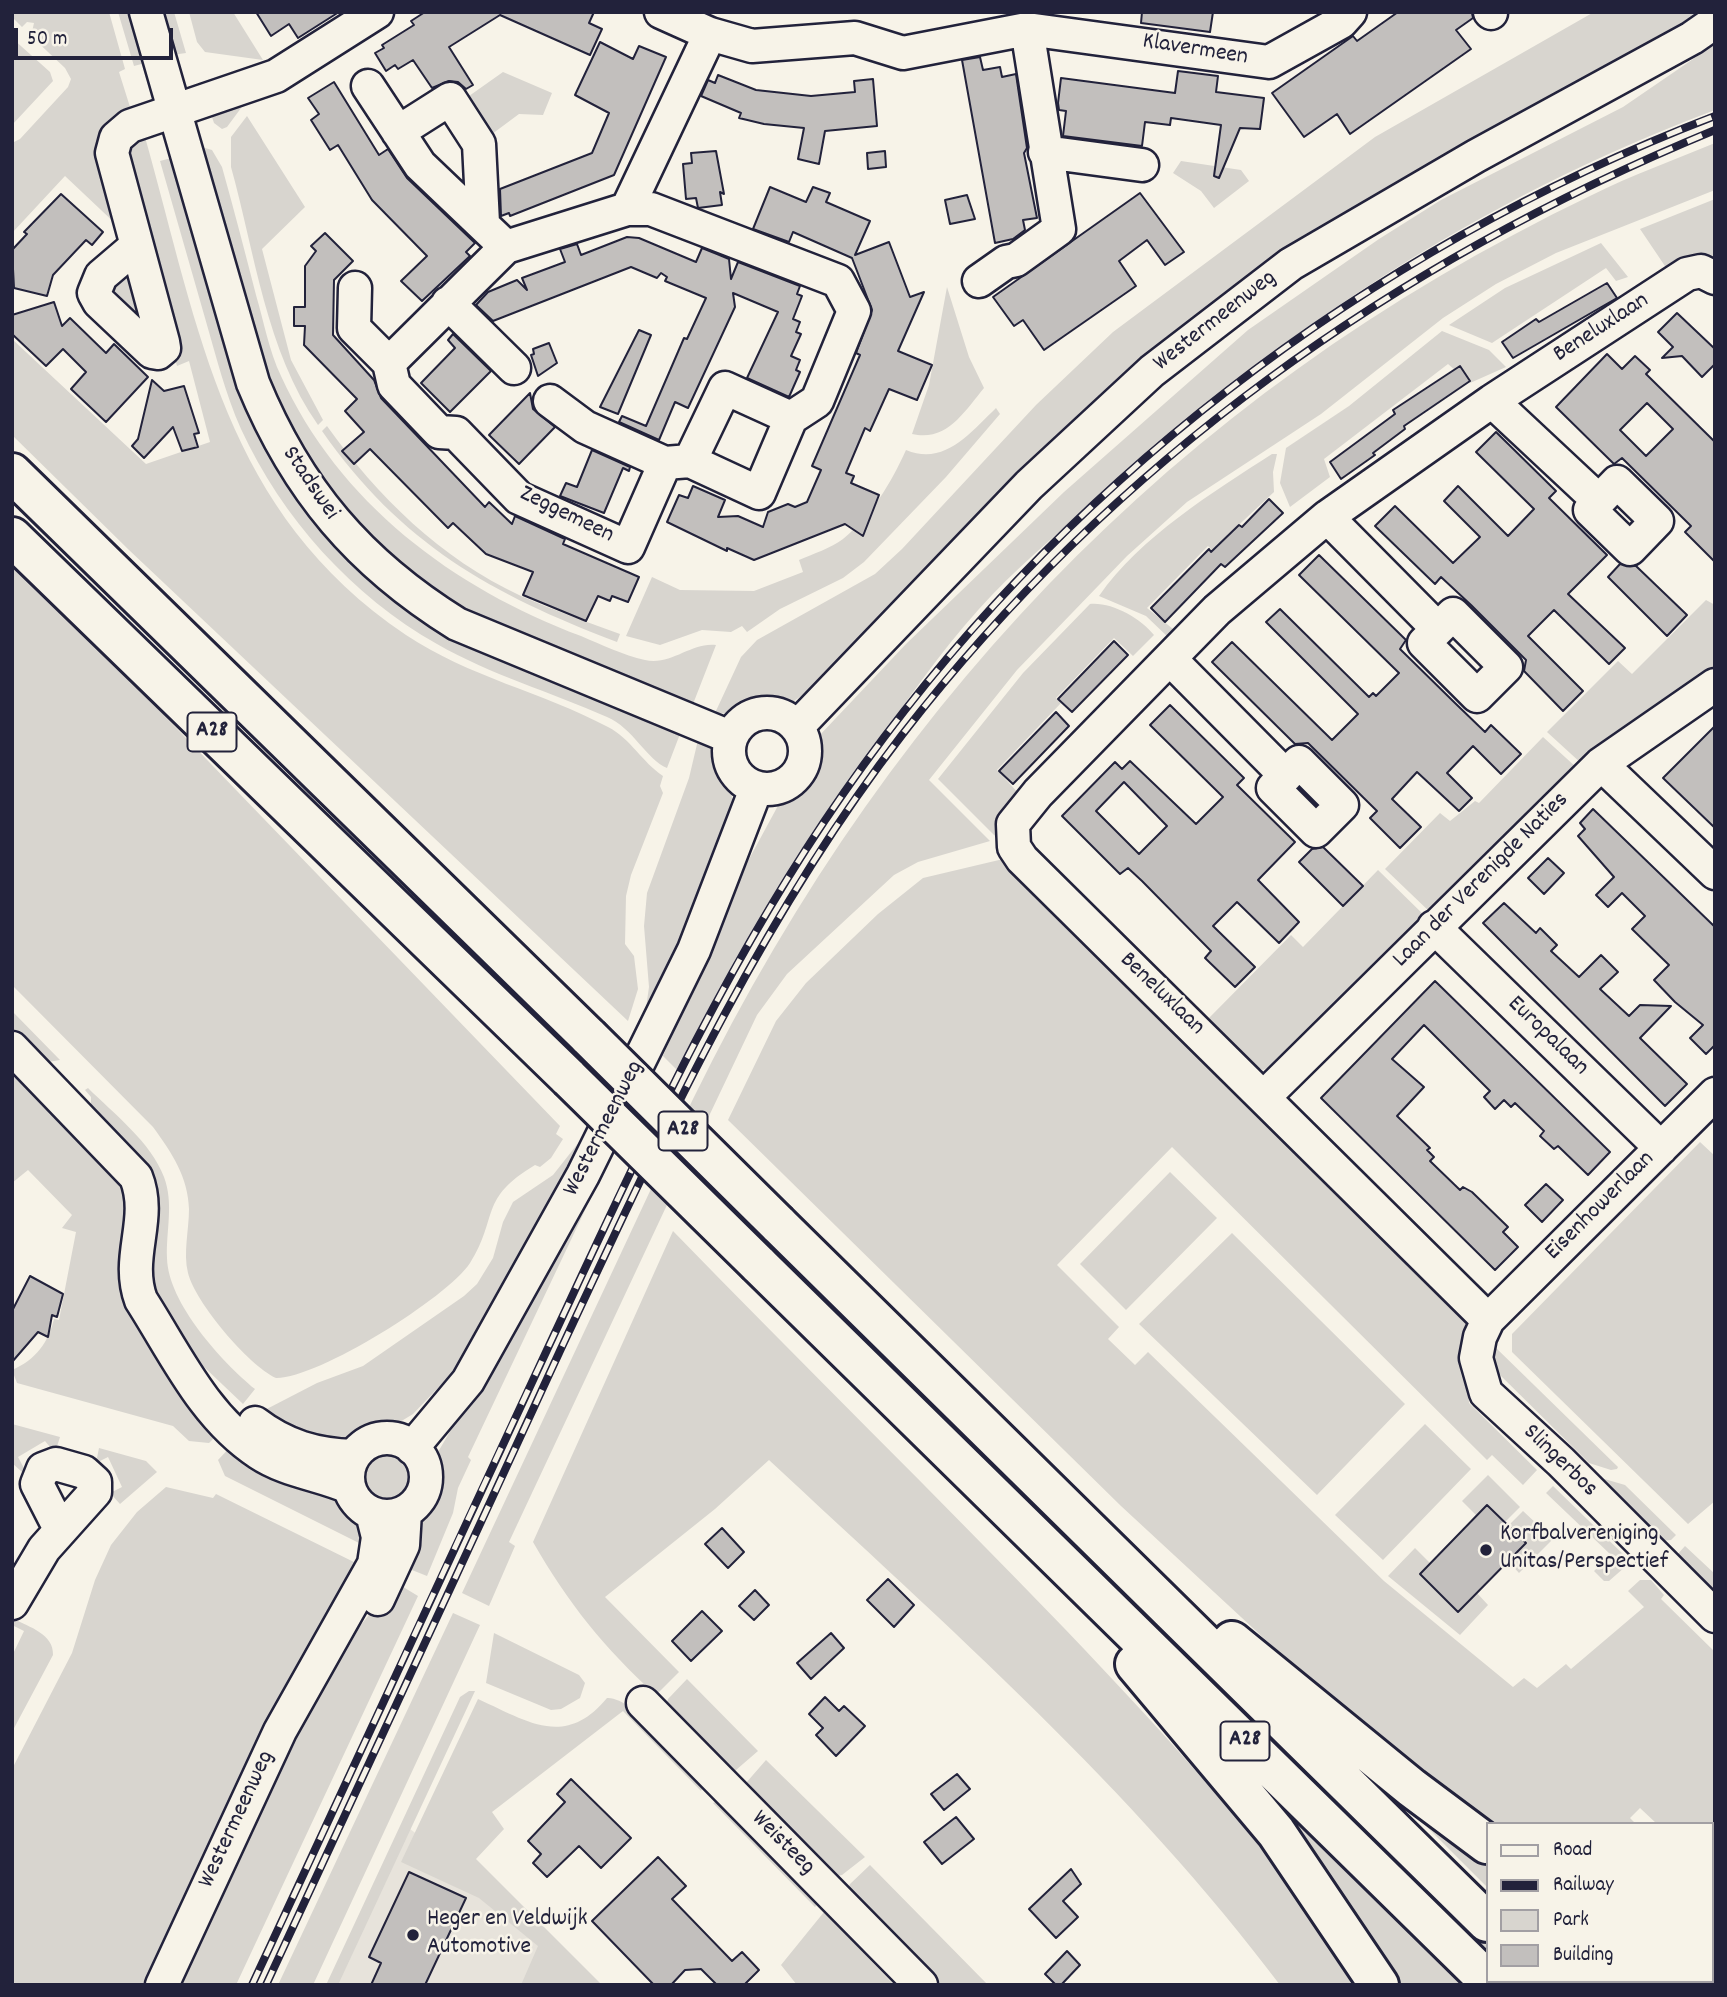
<!DOCTYPE html>
<style>
body{margin:0}
#map{position:relative;width:1727px;height:1997px;overflow:hidden;background:#f7f3e8;font-family:Dekko,sans-serif}
canvas{display:block}
.frame{position:absolute;inset:0;border:14px solid #22223b;pointer-events:none}
.legend{position:absolute;left:1486px;top:1822px;width:228px;height:161px;box-sizing:border-box;background:#f7f3e8;border:2px solid #a29fa3;margin:0;padding:9px 12px;list-style:none;font-size:21px;color:#22223b}
.legend li{display:flex;align-items:center;gap:14px;height:35px}
.legend b{width:35px;border:2px solid #a29fa3}
.scale{position:absolute;left:14px;top:28px;width:159px;height:32px;box-sizing:border-box;border:4px solid #22223b;border-top:0;padding-left:9px;font-size:21px;line-height:24px;white-space:nowrap;color:#22223b;-webkit-text-stroke:5px #f7f3e8;paint-order:stroke}
</style>
<div id="map">
<canvas width="1727" height="1997"></canvas>
<div class="frame"></div>
<ul class="legend">
<li><b style="height:9px;background:#f7f3e8"></b>Road</li>
<li><b style="height:9px;background:#22223b"></b>Railway</li>
<li><b style="height:19px;background:#d8d5cf"></b>Park</li>
<li><b style="height:19px;background:#c2bfbd"></b>Building</li>
</ul>
<div class="scale">50 m</div>
</div>
<script>
const context = document.querySelector('canvas').getContext('2d');
context.lineJoin = 'round';
function fill(path, color) { context.fillStyle = color; context.fill(path, 'evenodd'); }
function strokePath(path, color, width, dash) { context.strokeStyle = color; context.lineWidth = width; context.lineCap = dash ? 'butt' : 'round'; context.setLineDash(dash || []); context.stroke(path); }
function drawText(font, color, halo, rows, align = 'center') {
  context.font = font + ' Dekko,sans-serif'; context.lineWidth = 5; context.setLineDash([]); context.textBaseline = 'middle'; context.strokeStyle = halo; context.fillStyle = color; for (const [text, x, y, turn = 0] of rows) {
    context.save(); context.translate(x, y); context.rotate((+turn || 0) * Math.PI / 180); context.textAlign = isNaN(turn) ? turn : align; if (halo) context.strokeText(text, 0, 0); context.fillText(text, 0, 0); context.restore();
  }
}
fill(new Path2D(`
 M406,1826L495,1893L590,1985H332Z`), '#e7e3db');
fill(new Path2D(`
 M12,12H109L125,69L119,72L130,107L124,117L119,227L65,176L12,233V143L20,139L68,87L71,79L65,68L31,36L34,23L27,22L22,27L12,17Z
 M118,12H135L149,62L134,66Z
 M159,12H174L186,53L172,55Z
 M189,12H233L263,60L205,52L197,42Z
 M1594,12H1711L1232,288L1119,378L808,691L794,701L756,706L733,714L715,713L741,657L757,640L875,574L902,549L1036,405L1113,332L1375,137Z
 M12,38L50,72L53,81L12,125Z
 M1715,44V110C1478,199 1276,333 1090,504C1053,538 1013,571 979,609C940,652 907,701 873,748C797,853 734,954 680,1073L663,1056L748,861L780,802L802,792L817,771L821,749L818,737L906,644L1064,492L1248,330L1379,239L1441,200L1623,107Z
 M503,72L552,93L543,115L519,114L484,140L462,101Z
 M247,100L227,127L222,129L214,123L210,111Z
 M247,116L305,207L262,249L291,360L323,420L318,425C266,351 255,253 231,167V137Z
 M145,137C200,332 224,512 406,635C469,677 542,692 608,727C631,739 642,762 663,776L660,786L663,793L631,875L626,896L625,944L634,956L638,989L628,1021L129,550L12,435V339L146,464L210,442L189,361L177,366L120,158L124,144Z
 M1715,143V190L1556,253L1496,284L1443,318L1321,414L1187,502L1127,556L1017,670L929,780L990,841L918,862L894,875L787,974L757,1015L690,1156L1487,1938V1964L681,1175L509,1542L515,1546L489,1606L462,1593L665,1159L528,1025L500,970L674,1139C872,716 1169,398 1592,195C1632,175 1674,160 1715,143Z
 M205,148L212,150L222,167C234,210 245,252 256,295C264,322 269,351 281,376C339,503 453,588 581,636C602,645 623,655 645,660C671,666 691,642 716,645L693,704L463,616L351,526L276,412L199,149Z
 M175,157L336,540L600,697L680,734L667,768C647,760 633,728 607,717C551,692 491,675 437,644C352,596 282,518 241,429C225,393 216,356 205,318C190,266 175,213 160,161Z
 M1181,161L1241,170L1249,181L1214,208L1201,191L1173,173Z
 M1715,199V266L1669,272L1640,229Z
 M1601,243L1628,277L1616,281L1606,268L1492,343L1449,325L1505,288Z
 M128,266L145,329L108,299L106,281Z
 M947,287L969,357L984,388C964,412 947,442 912,434L929,385Z
 M1442,331L1489,350L1506,367L1470,383L1448,364L1324,459L1330,477L1290,507L1280,483L1286,448L1349,406Z
 M996,408L1000,414L946,477L864,562L843,578L780,609L747,632L742,626L731,632L702,630L660,645L626,636L652,577L680,590L754,591L803,572L799,560C813,554 831,548 843,539C872,515 891,483 906,450C945,466 970,433 996,408Z
 M327,426C378,497 440,558 521,596C553,610 587,622 620,634L617,642C491,594 401,544 322,431Z
 M1272,454H1277L1273,472L1274,492L1212,550L1208,546L1147,608L1173,629L1175,632L1170,639L1146,616L1099,596C1140,537 1213,492 1272,454Z
 M12,563L76,624L560,1126L556,1134L563,1139L551,1158L540,1167L535,1165C478,1199 499,1217 470,1263C447,1298 317,1379 276,1378C248,1365 195,1302 188,1273C183,1253 189,1230 189,1209C188,1177 172,1153 153,1127L12,985Z
 M1706,600L1715,605V672L1582,764L1547,732L1618,661L1632,674Z
 M1090,604C1112,602 1140,618 1154,635L1133,656L1114,638L1056,698L1061,703L997,770L1021,796L999,836H995L938,779L1023,673Z
 M1543,737L1577,768L1433,915L1385,869L1440,813L1450,821L1475,801L1479,803Z
 M698,740C719,749 732,776 732,799L688,938L645,1015L649,987L644,926L647,893L689,778Z
 M999,860H1005L1471,1323C1463,1342 1456,1360 1463,1380C1466,1389 1469,1393 1469,1403L1537,1470L1523,1485L1492,1455L1487,1460L1172,1147L1057,1265L1119,1327L1108,1339L1135,1365L1148,1352L1384,1581L1513,1687L1524,1678L1537,1688L1566,1664L1571,1669L1644,1607L1628,1591L1640,1580H1651L1664,1595L1661,1599L1715,1652V1832L1711,1836V1824H1657L1640,1808L1630,1818L1636,1824H1490L1386,1744L1268,1642L1121,1506L728,1120L776,1021L806,983L878,914L923,878Z
 M1378,870L1428,919L1276,1064L1263,1070L1257,1067L1209,1018L1291,935L1303,947Z
 M12,1011L60,1060L42,1063L12,1033Z
 M12,1065L127,1186L126,1245L222,1430L209,1443L189,1441L173,1426L17,1383L12,1370C36,1360 49,1341 54,1319L59,1320L76,1232L62,1228L72,1215L28,1170L12,1183Z
 M88,1088C114,1114 151,1142 164,1177C174,1204 166,1230 167,1258C168,1303 222,1362 255,1389L243,1404L203,1366L153,1293L149,1247L91,1109V1097L85,1090Z
 M579,1142L582,1145L459,1366L413,1414L395,1425L346,1441L322,1444L259,1413L317,1383L363,1366L464,1296L477,1284L493,1258L503,1222L513,1202L553,1175Z
 M1700,1142L1715,1156V1501L1688,1524L1512,1352V1334Z
 M600,1161L606,1166L468,1457L471,1460L458,1488L453,1513L427,1576L402,1566L417,1520L431,1497L438,1452L489,1365Z
 M1170,1172L1217,1218L1126,1310L1080,1264Z
 M673,1231C802,1364 935,1494 1064,1628C1171,1740 1276,1855 1362,1985H1280C1133,1789 947,1626 769,1460L715,1509L605,1597L679,1672L656,1695C604,1648 568,1603 533,1542Z
 M1232,1233L1405,1404L1317,1495L1139,1324Z
 M1493,1345L1618,1467L1617,1469L1611,1470L1589,1463L1498,1373L1493,1365Z
 M12,1424L60,1437L55,1453L45,1441L18,1457L25,1470L22,1472L12,1463Z
 M1425,1424L1471,1469L1383,1560L1335,1515Z
 M235,1442L339,1495L347,1504L344,1508L356,1523L363,1545L225,1476L218,1460Z
 M99,1448L146,1461L157,1472L120,1504L110,1493L122,1487L108,1457L96,1463Z
 M364 1477a24 24 0 1 1 48 0a24 24 0 1 1-48 0Z
 M1488,1475L1520,1507L1504,1523L1486,1506L1477,1516L1462,1501Z
 M1601,1478L1625,1485L1676,1535L1671,1540L1661,1541Z
 M1553,1486L1624,1555L1625,1567L1609,1581H1604L1594,1571L1611,1555L1546,1493Z
 M166,1487L213,1498L216,1494L362,1566L150,1985H12V1769L72,1653L95,1580L111,1545L137,1512Z
 M1523,1511L1553,1539L1519,1573L1508,1561V1526Z
 M1685,1546L1715,1574V1593L1676,1556Z
 M1415,1548L1430,1563L1420,1574L1458,1612L1477,1593L1488,1605L1460,1635L1388,1576Z
 M395,1582L418,1596L236,1985H174L292,1729L333,1660Z
 M453,1613L480,1625L313,1985H278Z
 M14,1619C29,1627 54,1634 53,1655L12,1732V1656L24,1631L12,1625Z
 M494,1633L579,1675L585,1683L580,1698L561,1709L551,1710L486,1683Z
 M687,1679L758,1751L736,1770L723,1775L664,1714L668,1699Z
 M469,1691H475L338,1985H326L460,1697Z
 M607,1698C633,1696 685,1763 704,1785L701,1791L623,1711L492,1812L504,1829L476,1859L602,1985H521L538,1946L479,1898L401,1862L478,1699C527,1721 565,1749 607,1698Z
 M1198,1723L1466,1985H1391Z
 M766,1760L865,1857L842,1875L826,1878L739,1791Z
 M1394,1794L1487,1856V1887Z
 M727,1797L818,1903L815,1907L713,1803Z
 M870,1865L988,1985H931L845,1896L850,1884Z
 M1711,1898L1715,1901V1985L1700,1981H1711Z
 M824,1912L894,1985H797L781,1965Z`), '#d8d5cf');
const building = new Path2D(`
 M256,12H339L298,38L289,24L271,36Z
 M425,12H594L589,23L602,29L590,55L500,15L449,47L473,85L466,89L458,82L449,81L432,88L413,60L398,69L395,65L386,71L375,53L384,48L382,45L414,25L411,21Z
 M1142,12H1213L1210,32L1141,23Z
 M1398,12H1472L1473,18L1456,30L1471,49L1350,134L1337,114L1304,137L1272,93L1353,36L1357,41Z
 M600,42L633,59L639,46L666,57L614,175L510,216L509,213L501,216L500,189L592,153L609,113L575,95Z
 M980,57L983,70L1000,67L1002,77L1016,74L1027,148L1024,153L1037,218L1023,220L1025,230L1013,239L995,243L962,60Z
 M1178,71L1218,76L1216,92L1264,98L1260,129L1240,128L1219,178L1214,176L1221,125L1171,118L1170,125L1145,122L1142,146L1063,136L1066,111L1059,110L1058,103L1061,78L1175,93Z
 M718,75L756,90L811,96L855,92L854,81L873,79L877,126L825,131L819,164L798,159L804,128L764,124L739,118L741,113L701,96L708,80L715,83Z
 M334,82L379,155L388,149L407,178L475,243L466,252L470,256L422,301L401,281L427,256L372,200L338,145L330,150L311,120L319,114L308,98Z
 M716,151L724,194L720,192L722,205L698,208L696,198L686,199L683,164L692,163L691,153Z
 M885,151L886,167L868,169L867,153Z
 M770,187L806,202L813,187L830,193L826,202L870,221L855,255L889,242L910,297L924,292L898,351L932,365L917,400L889,389L870,431L865,428L846,473L854,476L851,483L879,495L863,536L845,524L754,560L727,548V551L667,522L679,495L688,498L693,486L725,500L718,517L738,516L763,527L768,512L788,504L795,507L807,502L821,470L812,466L860,355L856,353L872,310L852,258L793,232L789,242L753,229Z
 M1140,193L1184,252L1165,265L1147,240L1119,261L1136,286L1044,350L1023,320L1014,326L993,297Z
 M61,194L103,232L92,245L86,240L53,275L47,296L14,288L12,250L27,234L24,232Z
 M967,195L975,219L950,224L945,200Z
 M325,233L353,261L334,280L333,335L374,380L381,398L485,507L489,502L512,524L515,516L565,539L563,544L639,577L628,602L612,596L610,601L598,596L586,621L523,595L533,572L486,554L453,523L448,528L370,449L354,464L342,451L364,432L345,411L357,399L304,345L305,326H294V307H305V266L316,251L311,246Z
 M627,237L639,238L696,262L702,248L717,254L729,259L731,279L738,262L800,286L797,294L802,296L793,319L800,322L796,332L801,334L791,356L800,360L796,370L800,372L789,397L747,378L778,312L733,293L735,307L688,408L675,402L659,440L619,422L622,416L646,426L684,338L687,339L706,298L665,281L667,277L661,273L657,278L631,267L493,321L476,305L488,292L517,280L527,290L522,278L565,262L560,249L577,244L581,255Z
 M1607,283L1617,298L1513,358L1502,342L1536,319L1539,322Z
 M54,302L62,326L70,318L106,353L114,344L148,377L106,422L71,389L86,372L63,349L46,366L12,334V315Z
 M1677,313L1715,349V364L1702,377L1682,356L1662,358L1673,347L1658,332Z
 M639,330L651,335L618,414L600,407Z
 M453,334L491,371L450,412L421,383L455,348L448,340Z
 M549,343L557,363L538,376L531,355L534,354L533,349Z
 M1607,354L1622,369L1635,356L1650,370L1646,374L1715,442V562L1685,532L1691,526L1622,458L1614,464L1556,407ZM1647,403L1673,429L1646,456L1620,430Z
 M1460,366L1470,381L1404,426L1405,429L1373,453L1375,455L1341,479L1330,462L1395,414L1393,410Z
 M152,380L164,391L184,386L199,433L194,434L198,447L182,451L173,427L144,458L132,446L138,439Z
 M530,393L533,409L555,427L519,464L489,435Z
 M1496,432L1556,491L1549,498L1607,555L1568,594L1625,648L1609,664L1554,610L1528,636L1583,691L1563,711L1524,671L1526,660L1471,605L1441,577L1435,584L1375,526L1395,506L1453,563L1480,537L1444,501L1458,486L1508,536L1534,509L1476,452Z
 M592,450L630,467L629,471L623,468L604,513L560,496L566,483L577,487Z
 M1269,499L1283,513L1225,567L1221,564L1165,622L1151,608L1209,549L1211,552L1239,525L1242,527Z
 M1319,555L1406,640L1400,649L1455,703L1485,732L1491,725L1521,754L1501,774L1473,746L1447,773L1472,798L1459,811L1417,772L1392,799L1421,827L1400,848L1370,818L1377,811L1308,743L1295,744L1212,662L1232,642L1332,740L1358,714L1266,622L1280,609L1369,697L1373,693L1376,696L1399,673L1299,575Z
 M1620,564L1636,566L1687,615L1667,636L1608,577Z
 M1114,641L1128,655L1072,712L1058,699Z
 M1170,705L1244,778L1237,785L1295,842L1258,880L1299,922L1279,943L1237,902L1213,926L1255,967L1235,987L1205,958L1211,951L1142,881L1128,868L1120,874L1062,816L1115,762L1122,769L1130,761L1196,824L1223,797L1150,725ZM1124,782L1167,826L1139,854L1096,811Z
 M1056,712L1069,726L1013,784L999,771Z
 M1715,726V828L1663,778Z
 M1593,809L1715,927V1045L1706,1054L1690,1038L1703,1025L1675,1002L1654,980L1669,965L1632,929L1645,916L1622,893L1608,907L1596,895L1614,877L1578,836L1585,829L1580,823Z
 M1323,847L1363,886L1343,906L1299,862L1312,849Z
 M1548,858L1564,873L1544,894L1528,878Z
 M1504,903L1536,933L1540,928L1557,945L1551,951L1579,977L1601,955L1618,972L1600,989L1629,1016L1640,1005L1671,1006L1640,1038L1687,1084L1665,1106L1483,923Z
 M1435,981L1610,1152L1588,1175L1558,1146L1554,1149L1540,1136L1544,1131L1515,1103L1511,1107L1504,1100L1495,1109L1484,1097L1490,1091L1424,1025L1392,1059L1424,1087L1397,1116L1430,1148L1427,1150L1434,1157L1430,1161L1460,1190L1463,1187L1472,1192L1508,1227L1503,1232L1518,1247L1495,1270L1321,1098Z
 M1546,1184L1563,1200L1542,1222L1525,1205Z
 M30,1276L63,1294L57,1317L52,1315L48,1337L38,1332L12,1362V1311Z
 M1487,1505L1526,1543L1458,1612L1420,1574Z
 M722,1528L744,1552L728,1568L705,1544Z
 M888,1579L914,1605L894,1627L867,1600Z
 M755,1590L769,1605L754,1620L739,1606Z
 M702,1611L722,1631L691,1661L672,1641Z
 M831,1633L844,1648L811,1679L797,1663Z
 M825,1697L839,1711L844,1706L865,1726L836,1756L816,1735L823,1728L809,1714Z
 M957,1774L970,1789L944,1810L931,1794Z
 M571,1779L631,1838L601,1868L579,1846L547,1877L533,1863L541,1854L528,1841L565,1802L557,1794Z
 M956,1817L974,1839L942,1864L924,1842Z
 M658,1857L686,1886L672,1899L732,1961L742,1952L759,1970L744,1985H717L701,1969L685,1970L671,1985H654L592,1921Z
 M1071,1869L1081,1884L1063,1901L1078,1917L1056,1938L1029,1909Z
 M409,1872L466,1898L425,1985H371L381,1963L369,1957Z
 M1067,1951L1080,1965L1061,1985H1056L1045,1974Z`);
fill(building, '#c2bfbd');
strokePath(building, '#22223b', 2);
const minor = new Path2D(`
 M146,12L253,383C297,490 359,563 457,624L730,737
 M661,12L710,34L752,46L855,38L903,53L1027,29L1269,62L1341,22L1350,12
 M1490,12L1491,13
 M368,86L420,165L506,247
 M398,132L450,99L479,144L483,223
 M1045,152L1142,165
 M627,209L710,34
 M135,247L101,276L94,293L99,302L152,352L158,353L164,348L163,342L112,153L116,138L130,126L276,76L377,12
 M979,281L1006,262L1016,260L1059,229L1027,29
 M355,288L354,328L389,363L394,385L439,432L456,433L519,498L628,547L665,463
 M448,303L514,368
 M389,363L506,247L627,209H651L838,281L854,311L817,401L791,418L759,493L690,461L665,463L585,427L550,401
 M1492,401L1599,501
 M690,461L725,388L791,418
 M1617,482L1657,521L1630,549L1590,510Z
 M1327,517L1438,629
 M1453,614L1506,667L1477,696L1424,643Z
 M1170,659L1286,776
 M729 751a38 38 0 1 1 76 0a38 38 0 1 1-76 0Z
 M797,727L1029,485L1152,371L1291,264L1476,156L1692,38L1715,22
 M1299,762L1342,805L1316,831L1273,788Z
 M1601,764L1715,873
 M1434,927L1661,1148
 M12,1048L136,1177C153,1220 125,1256 141,1300C175,1353 204,1417 259,1453C286,1471 319,1474 349,1487
 M1715,1094L1488,1320L1480,1337L1476,1358L1486,1393L1561,1462L1715,1616
 M1265,1096L1601,764L1715,685
 M1488,1320L1022,859L1014,847L1013,824L1038,793L1217,610L1327,517L1492,401L1687,274L1701,271L1715,278
 M255,1423C285,1446 316,1455 354,1456
 M348 1477a39 39 0 1 1 78 0a39 39 0 1 1-78 0Z
 M412,1448L468,1381L583,1175L694,950L756,789
 M378,1599L403,1545L405,1512
 M12,1603L44,1549L95,1492V1482L84,1472L56,1464L43,1469L37,1484L60,1529
 M643,1703L921,1985
 M162,1985L280,1731L374,1564L378,1537L372,1513`);
const highway = new Path2D(`
 M12,473L589,1037
 M12,537L569,1078
 M778,1224L1487,1922
 M758,1264L1487,1980
 M1232,1641L1412,1788L1487,1844
 M1135,1664L1276,1832L1379,1985
 M1547,1981L1551,1985
 M1683,1981L1688,1985`);
strokePath(minor, '#22223b', 37);
strokePath(highway, '#22223b', 44);
strokePath(minor, '#f7f3e8', 32);
strokePath(highway, '#f7f3e8', 38);
const rail = new Path2D(`
 M252,1985C353,1769 452,1552 553,1337C640,1151 725,963 843,794C1056,487 1366,250 1715,116
 M266,1985C364,1774 462,1564 559,1353C659,1140 757,923 902,735C1114,461 1396,261 1715,130`);
strokePath(rail, '#22223b', 8);
strokePath(rail, '#f7f3e8', 5, [16]);
const highwayBridge = new Path2D(`
 M589,1037L778,1224
 M569,1078L758,1264`);
strokePath(highwayBridge, '#22223b', 44, []);
strokePath(highwayBridge, '#f7f3e8', 38);
for (const [x, y, r, color] of [
 [1486,1550,7,"#22223b"],
 [413,1935,7,"#22223b"]
]) { const dot = new Path2D(); dot.arc(x, y, r, 0, 2 * Math.PI); context.fillStyle = color; context.fill(dot); strokePath(dot, '#f7f3e8', 2.5); }
for (const [x, y, w] of [
 [212,732,49],
 [683,1131,49],
 [1245,1741,49]
]) { const box = new Path2D(); box.roundRect(x - w / 2, y - 19.5, w, 39, 5); context.fillStyle = '#f7f3e8'; context.fill(box); strokePath(box, '#22223b', 2); }
drawText('bold 23px', '#22223b', null, [
 ["A28",212,732],
 ["A28",683,1131],
 ["A28",1245,1741]
]);
drawText('24px', '#22223b', '#f7f3e8', [
 ["Klavermeen",1195,51,9],
 ["Westermeenweg",1216,322,-38],
 ["Beneluxlaan",1602,329,-33],
 ["Stadswei",309,484,56],
 ["Zeggemeen",566,516,26],
 ["Laan der Verenigde Naties",1482,881,-45],
 ["Beneluxlaan",1161,995,44],
 ["Europalaan",1547,1037,44],
 ["Westermeenweg",605,1129,-63],
 ["Eisenhowerlaan",1601,1207,-45],
 ["Slingerbos",1559,1462,44],
 ["Westermeenweg",238,1820,-65],
 ["Weisteeg",782,1844,45]
]);
drawText('24px', '#22223b', '#f7f3e8', [
 ["Korfbalvereniging",1500,1536],
 ["Unitas/Perspectief",1500,1564],
 ["Heger en Veldwijk",427,1921],
 ["Automotive",427,1949]
], 'left');
</script>
